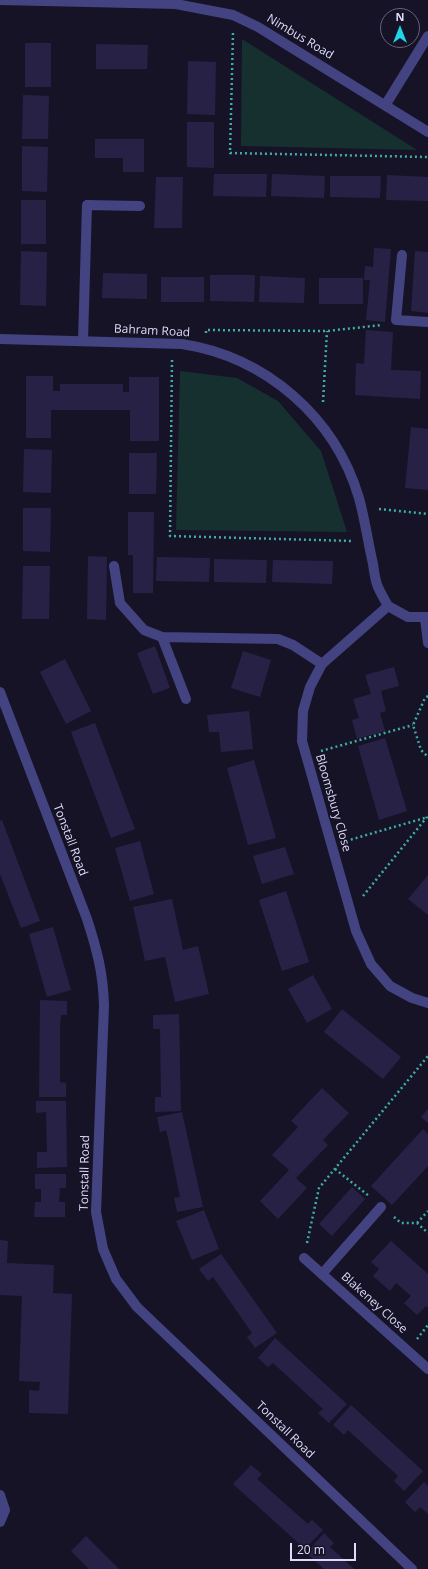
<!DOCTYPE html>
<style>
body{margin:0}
#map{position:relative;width:428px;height:1569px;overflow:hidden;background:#161327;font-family:"Open Sans",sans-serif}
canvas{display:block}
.north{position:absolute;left:380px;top:8px;width:40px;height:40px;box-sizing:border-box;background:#161327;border:1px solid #66637c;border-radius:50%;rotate:0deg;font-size:11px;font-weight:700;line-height:16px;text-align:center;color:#dfdcfb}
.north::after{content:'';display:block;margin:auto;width:14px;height:18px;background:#1cd7e7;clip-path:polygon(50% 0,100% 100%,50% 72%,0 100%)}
.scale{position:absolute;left:290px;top:1543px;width:66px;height:18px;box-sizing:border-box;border:2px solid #dfdcfb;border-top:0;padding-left:5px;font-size:12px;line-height:14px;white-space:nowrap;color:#dfdcfb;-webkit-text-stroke:3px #161327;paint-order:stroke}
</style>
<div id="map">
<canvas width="428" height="1569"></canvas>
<div class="north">N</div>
<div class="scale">20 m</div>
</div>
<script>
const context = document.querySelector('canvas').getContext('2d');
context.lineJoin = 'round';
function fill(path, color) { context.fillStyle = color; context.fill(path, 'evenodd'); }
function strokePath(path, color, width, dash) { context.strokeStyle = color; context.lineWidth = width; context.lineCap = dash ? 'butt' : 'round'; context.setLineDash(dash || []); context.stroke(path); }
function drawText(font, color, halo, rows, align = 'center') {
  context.font = font + ' "Open Sans",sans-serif'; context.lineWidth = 3.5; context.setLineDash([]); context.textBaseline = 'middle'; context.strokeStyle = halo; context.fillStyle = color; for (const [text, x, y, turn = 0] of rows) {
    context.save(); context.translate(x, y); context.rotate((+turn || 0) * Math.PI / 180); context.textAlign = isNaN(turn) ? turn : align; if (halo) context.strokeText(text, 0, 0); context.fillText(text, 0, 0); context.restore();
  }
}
fill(new Path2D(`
 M242,39L417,150L241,146Z
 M180,371L237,378L278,401L321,451L347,532L176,530Z`), '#16302f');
fill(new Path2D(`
 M25,43H51V87H25Z
 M96,44L148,45L147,69H96Z
 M188,61L216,62L215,115L187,114Z
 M23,95L49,96L48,139H22Z
 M187,122H214V168L187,167Z
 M95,139H144V172H123V158H95Z
 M22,146L48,147L47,192L22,191Z
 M214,174H267L266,197L213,196Z
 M272,174L325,176L324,198L271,196Z
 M387,175L428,177V201L386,200Z
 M330,176H381L380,198L330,197Z
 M156,177H183L182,228H154Z
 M21,200H46V244H21Z
 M374,248L391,249L385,322L366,320L370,280H364L365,266L373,267Z
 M21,251L47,252L46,306L20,305Z
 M415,251L428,252V313L411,311Z
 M103,273L147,274V299L102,298Z
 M210,275H255L254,302L210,301Z
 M260,276L305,278L304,303L259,302Z
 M161,277H204V302H161Z
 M319,278H363V304H319Z
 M366,330L393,332L391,370L421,371L420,399L355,395L356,363L364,364Z
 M26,376H53V391H60V384H123V392H129V377H159V441H130V410H51V438H26Z
 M411,427L428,429V490L405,488Z
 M24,449L52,450L51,493L23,492Z
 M129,453H157L156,494H129Z
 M23,508H51L50,552L23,551Z
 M128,512H154L153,593H133V555H128Z
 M88,556L107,557L106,620L87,619Z
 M157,557L210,558L209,582L156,581Z
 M214,559L267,560L266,583L214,582Z
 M273,560L333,561L332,584L272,582Z
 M23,566H50L49,619H22Z
 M155,646L170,688L153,694L137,653Z
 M243,651L271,660L260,697L231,688Z
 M65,659L91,711L66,724L40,672Z
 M394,667L399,686L381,691L386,711L380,713L385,731L357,739L352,720L359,718L353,699L371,694L365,675Z
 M249,711L253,749L221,752L219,732H209L207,715Z
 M95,723L135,829L111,838L71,732Z
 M385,738L407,811L379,820L358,746Z
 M254,760L276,838L248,845L227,768Z
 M2,820L40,921L21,928L0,874V821Z
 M140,841L154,894L130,901L115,848Z
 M285,847L294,874L262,884L253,856Z
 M428,875V915L408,899Z
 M286,891L309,962L282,971L259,900Z
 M172,899L183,950L198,946L209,994L175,1002L165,957L145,961L133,907Z
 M53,927L71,990L47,997L29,934Z
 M313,975L332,1009L307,1023L288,989Z
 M40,1000L67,1001V1015H61L60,1025V1082L66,1083V1097H39Z
 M342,1009L401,1057L383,1079L324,1032Z
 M179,1014L181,1111L155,1112V1097H161L160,1029H153V1015Z
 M322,1088L349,1113L323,1140L328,1145L296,1178L307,1188L278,1219L260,1201L289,1170L272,1155L298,1127L291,1121Z
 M36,1101H66L67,1167L37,1168V1152H47L46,1112L36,1113Z
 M428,1109V1123L421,1117Z
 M182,1112L203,1207L177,1212L174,1198L180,1197L168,1138L166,1130L160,1132L157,1117Z
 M423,1129L428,1134V1166L392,1205L371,1186Z
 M35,1174H66V1188H60L59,1202H65V1217H34L35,1202H41V1189H35Z
 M352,1187L365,1199L332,1236L319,1224Z
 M204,1210L219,1249L192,1260L176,1221Z
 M0,1240L8,1241L7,1263L54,1265L53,1293L72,1294L68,1414L29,1413V1390L39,1391L40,1382L19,1381L22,1296L0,1295Z
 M391,1241L428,1274V1308L426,1306L417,1315L404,1303L411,1296L396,1283L390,1291L373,1276L379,1269L371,1262Z
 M221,1254L277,1333L255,1348L247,1337L252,1333L213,1277L208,1281L199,1269Z
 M275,1338L347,1404L329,1423L318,1413L323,1409L273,1363L268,1367L258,1358Z
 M351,1405L423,1471L404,1491L394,1481L398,1476L348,1430L344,1435L333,1425Z
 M251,1465L262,1474L257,1479L264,1485L308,1524L312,1520L323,1530L305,1549L233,1484Z
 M424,1482L428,1486V1514L420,1507L415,1512L405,1502Z
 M324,1533L334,1543L330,1547L354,1569H324L306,1553Z
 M86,1536L119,1569H89L71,1551Z`), '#272146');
strokePath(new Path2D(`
 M233,33L230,153L428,157
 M206,333V330L327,331L382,325
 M172,360L170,536L353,541
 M323,402L327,331
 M379,509L428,514
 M428,696L425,698L413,725L421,750L428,757
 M321,751L413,725
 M346,841L428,817
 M363,896L427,817
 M335,1169L369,1196
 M394,1217L401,1223H417L428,1233
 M417,1223L428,1211
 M307,1243L319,1188L428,1056
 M417,1339L428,1325`), '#3daea5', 2.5, [2, 3]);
strokePath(new Path2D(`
 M402,255L396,320L428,322
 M83,341L87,205L140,206
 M114,566L120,603L144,630L162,637L186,699
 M162,637L278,639L293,645L322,664
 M322,1274L381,1207`), '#444381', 10);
strokePath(new Path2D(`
 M0,0L176,4L233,15L258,27L428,132
 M386,104L428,36
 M0,339L182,344C266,357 335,417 359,498C365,520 368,542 373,564C374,571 375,580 378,587C381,594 385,600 388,606
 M388,606L322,664L310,687L303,711L302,741L356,931L371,964L390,986L412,998L428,1003
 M388,606L408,617H428
 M425,618L428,643
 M0,692L87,919C97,950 103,972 104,1005L96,1212L103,1249L116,1279L137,1307L412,1569
 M304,1258L428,1369
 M0,1495L5,1510L0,1522`), '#444381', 10);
drawText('12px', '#dfdcfb', '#161327', [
 ["Nimbus Road",300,37,31],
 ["Bahram Road",152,331,3],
 ["Bloomsbury Close",333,803,74],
 ["Tonstall Road",70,840,69],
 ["Tonstall Road",85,1173,-89],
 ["Blakeney Close",374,1303,42],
 ["Tonstall Road",285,1430,44]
]);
</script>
